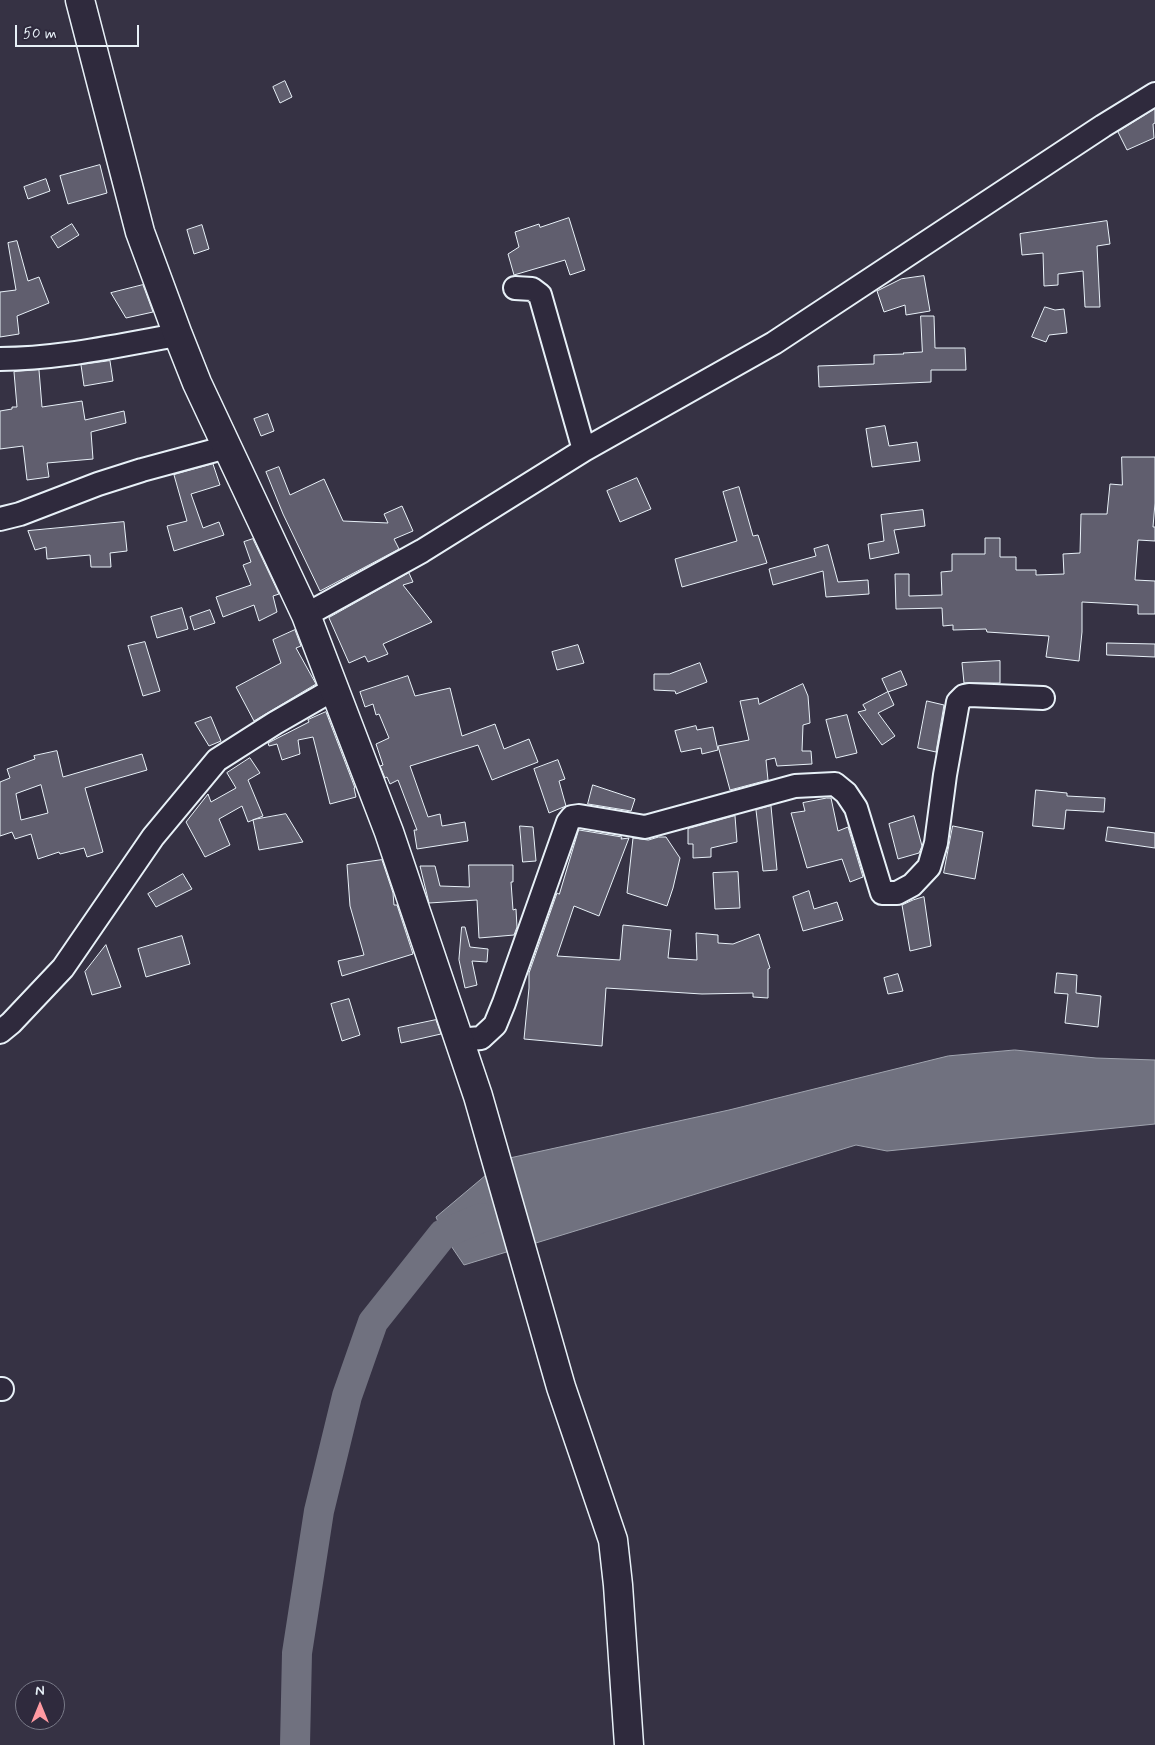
<!DOCTYPE html>
<style>
body{margin:0}
#map{position:relative;width:1155px;height:1745px;overflow:hidden;background:#363244;font-family:Mynerve,sans-serif}
canvas{display:block}
.north{position:absolute;left:15px;top:1680px;width:50px;height:50px;box-sizing:border-box;background:#2f2a3d;border:1px solid #797a88;border-radius:50%;rotate:0deg;font-size:14px;font-weight:700;line-height:20px;text-align:center;color:#e8f1f8}
.north::after{content:'';display:block;margin:auto;width:18px;height:22px;background:#ff9aa2;clip-path:polygon(50% 0,100% 100%,50% 72%,0 100%)}
.scale{position:absolute;left:15px;top:25px;width:124px;height:22px;box-sizing:border-box;border:2px solid #e8f1f8;border-top:0;padding-left:6px;font-size:15px;line-height:18px;white-space:nowrap;color:#e8f1f8;-webkit-text-stroke:4px #2f2a3d;paint-order:stroke}
</style>
<div id="map">
<canvas width="1155" height="1745"></canvas>
<div class="north">N</div>
<div class="scale">50 m</div>
</div>
<script>
const context = document.querySelector('canvas').getContext('2d');
context.lineJoin = 'round';
function fill(path, color) { context.fillStyle = color; context.fill(path, 'evenodd'); }
function strokePath(path, color, width, dash) { context.strokeStyle = color; context.lineWidth = width; context.lineCap = dash ? 'butt' : 'round'; context.setLineDash(dash || []); context.stroke(path); }
const water = new Path2D(`
 M1015,1050L1096,1058L1155,1060V1124L887,1151L856,1145L464,1265L443,1234L436,1217L505,1159L729,1110L948,1056Z`);
fill(water, '#70717f');
strokePath(water, '#a0a4af', 1);
strokePath(new Path2D(`
 M295,1745L297,1653L319,1511L347,1396L373,1322L443,1234L481,1218`), '#70717f', 30);
const building = new Path2D(`
 M285,81L292,97L280,103L273,87Z
 M1155,109V123L1153,124L1154,138L1127,150L1118,132Z
 M100,165L107,193L68,204L60,176Z
 M46,179L50,191L28,199L24,187Z
 M569,218L585,270L570,275L565,260L514,275L508,254L519,247L515,232L539,224L540,227Z
 M1107,221L1110,244L1097,246L1100,307H1085L1083,271L1058,274V285L1044,286L1043,253L1022,255L1020,234Z
 M72,224L79,235L58,248L51,237Z
 M202,225L209,249L194,254L187,230Z
 M17,241L28,281L39,277L49,303L17,316L19,334L0,337V292L16,290L8,243Z
 M924,276L930,311L906,315L905,305L884,312L877,291L901,279Z
 M143,285L153,312L126,318L111,293Z
 M1045,307L1055,310L1064,309L1067,333L1049,335L1046,342L1032,337Z
 M921,316H934L935,348H965L966,370H931V382L819,387L818,366L874,364V355L904,354L903,353L922,352Z
 M110,361L113,381L84,386L81,365Z
 M39,370L42,407L82,401L85,420L124,411L126,423L91,432L93,459L47,463L49,477L27,480L23,446L0,449V411L12,409V407H17L14,372Z
 M268,414L274,431L261,436L254,419Z
 M885,426L889,446L917,442L920,461L872,467L866,429Z
 M1122,457H1155V503L1153,527H1155V541L1138,540L1135,580L1155,581V614H1138V605L1082,602V632L1079,661L1046,657L1049,636L987,632L986,629L953,630V625L943,626L942,608L896,609L895,574H909V596L942,595L941,572L952,571V554H985V538H1000V557H1016V570H1036V575L1064,574L1063,554L1080,553L1081,514H1107L1110,484L1122,485Z
 M213,464L220,485L191,494L203,528L219,522L224,535L174,551L167,526L187,521L174,475Z
 M279,467L290,495L324,479L343,521L388,523L384,514L402,506L413,531L394,539L399,549L320,591L283,514L266,472Z
 M637,478L651,509L620,522L607,491Z
 M739,487L753,536L758,535L767,563L682,587L675,559L737,541L723,492Z
 M923,510L925,526L894,530L899,553L870,559L868,544L884,541L881,515Z
 M124,522L127,551L110,553L111,567H91L90,555L47,559L46,547L35,550L28,531Z
 M253,539L279,594L273,596L277,612L259,621L254,605L223,617L216,597L251,585L243,565L251,562L244,542Z
 M828,545L838,582L868,580L869,594L826,597L823,571L773,585L769,569L816,556L814,549Z
 M409,573L413,582L403,585L432,622L383,644L388,654L368,662L365,656L349,663L329,618Z
 M182,608L188,629L157,638L151,617Z
 M210,610L215,623L194,630L190,617Z
 M295,630L301,646L296,648L316,684L254,721L236,687L281,663L273,640Z
 M145,642L160,691L143,696L128,646Z
 M1107,643L1155,644V657L1107,655Z
 M578,645L584,663L557,670L552,652Z
 M1000,661V683H964L962,663Z
 M700,663L707,682L676,694L675,691L654,690V674H669Z
 M901,671L907,685L888,692L882,679Z
 M408,676L415,696L450,688L462,736L495,724L504,749L529,739L538,762L492,780L478,745L410,766L428,817L440,814L442,826L465,822L468,841L417,849L414,830H417L398,780L390,784L387,777L385,778L380,766L383,765L376,744L389,738L379,714L376,715L373,704L365,707L360,692Z
 M803,684L808,696L810,723L803,725L802,751H811L812,764L777,766L775,758L766,760L768,780L730,790L718,746L749,740L740,701L758,698L759,704Z
 M888,692L894,705L878,713L895,736L882,745L858,712L866,710L863,705Z
 M927,701L944,705L936,752L918,748Z
 M326,712L355,788H354L356,797L330,804L313,737L298,740L300,754L282,760L277,744L269,746L268,743L309,722L308,720Z
 M847,715L857,753L836,758L826,720Z
 M211,717L221,741L209,746L195,723Z
 M696,726L697,730L713,727L718,750L702,754L701,748L681,752L675,731Z
 M57,751L63,777L142,754L147,770L85,788L103,852L87,857L84,848L60,854L59,852L38,859L31,834L15,839L12,832L0,836V782L10,778L7,769L35,759L34,756ZM41,785L48,813L21,820L16,794Z
 M250,758L260,773L248,780L263,816L248,822L242,806L219,819L230,845L205,857L186,822L208,794L211,802L236,788L227,773Z
 M558,760L565,779L559,781L566,806L549,813L534,769Z
 M593,785L635,799L631,811L588,804Z
 M1036,790L1067,793V796L1105,798L1104,812L1066,810L1064,829L1033,826Z
 M827,798H831L838,831L848,827L863,877L850,882L842,859L807,868L791,813L805,811L803,803Z
 M771,806L777,870L763,871L756,810Z
 M286,814L303,842L259,850L253,820Z
 M735,816L737,842L711,848V857L693,858V844H688V829Z
 M914,816L922,846L919,853L898,859L889,824Z
 M520,826L533,827L536,861L523,862Z
 M953,826L983,832L975,879L944,873Z
 M1108,827L1155,833V848L1106,841Z
 M579,830L622,837L621,839L629,838L599,916L574,906L557,956L620,960L623,925L671,930L668,958L697,960L696,933L718,935V943L733,944L759,934L770,968L768,969V998L753,997V993L702,994L606,988L602,1046L524,1039L529,988V973L557,893L559,894Z
 M659,837H666L680,858L673,888L667,906L627,893L633,838L648,840Z
 M382,860L393,893L394,905H397L413,954L342,976L338,961L364,955L350,906L347,865Z
 M469,865H513V882H511L513,910L516,909L517,927L514,935L479,938L477,900L429,903L420,866H435L440,886L469,887Z
 M738,872L740,908L715,909L713,873Z
 M183,874L192,889L156,907L148,894Z
 M809,891L814,909L837,902L843,920L803,931L793,897Z
 M924,897L931,946L910,951L902,905L913,900Z
 M462,927H465L470,947L488,949L487,962L472,961L477,985L465,988L459,960Z
 M182,936L190,964L146,977L138,949Z
 M106,945L121,987L92,995L85,972Z
 M1057,973L1077,975L1076,993L1101,996L1098,1027L1065,1023L1068,994L1055,993Z
 M898,974L903,991L888,994L884,978Z
 M349,999L360,1035L342,1041L331,1004Z
 M436,1020L441,1034L401,1043L398,1028Z`);
fill(building, '#605e6e');
strokePath(building, '#e8f1f8', 1);
const minor = new Path2D(`
 M515,288L532,289L540,295L584,450
 M0,359C60,359 119,345 178,335
 M0,519L20,514L98,484L142,470L227,447
 M306,615L422,551L584,450L774,343L1103,126L1155,94
 M0,1032L11,1023L63,968L153,837L217,760L275,723L334,689
 M458,1040L481,1038L495,1025L504,1003L568,822L572,817L579,816L645,827L795,786L835,784L846,793L856,808L882,893H897L912,885L929,867L936,843L945,775L958,702L964,696L969,695L1043,698
 M0,1389H2`);
const major = new Path2D(`
 M80,0L140,232L178,335L197,383L306,615L389,832L478,1096L561,1387L613,1540L618,1585L629,1745`);
strokePath(minor, '#e8f1f8', 26);
strokePath(major, '#e8f1f8', 31);
strokePath(minor, '#2f2a3d', 22);
strokePath(major, '#2f2a3d', 28);
</script>
